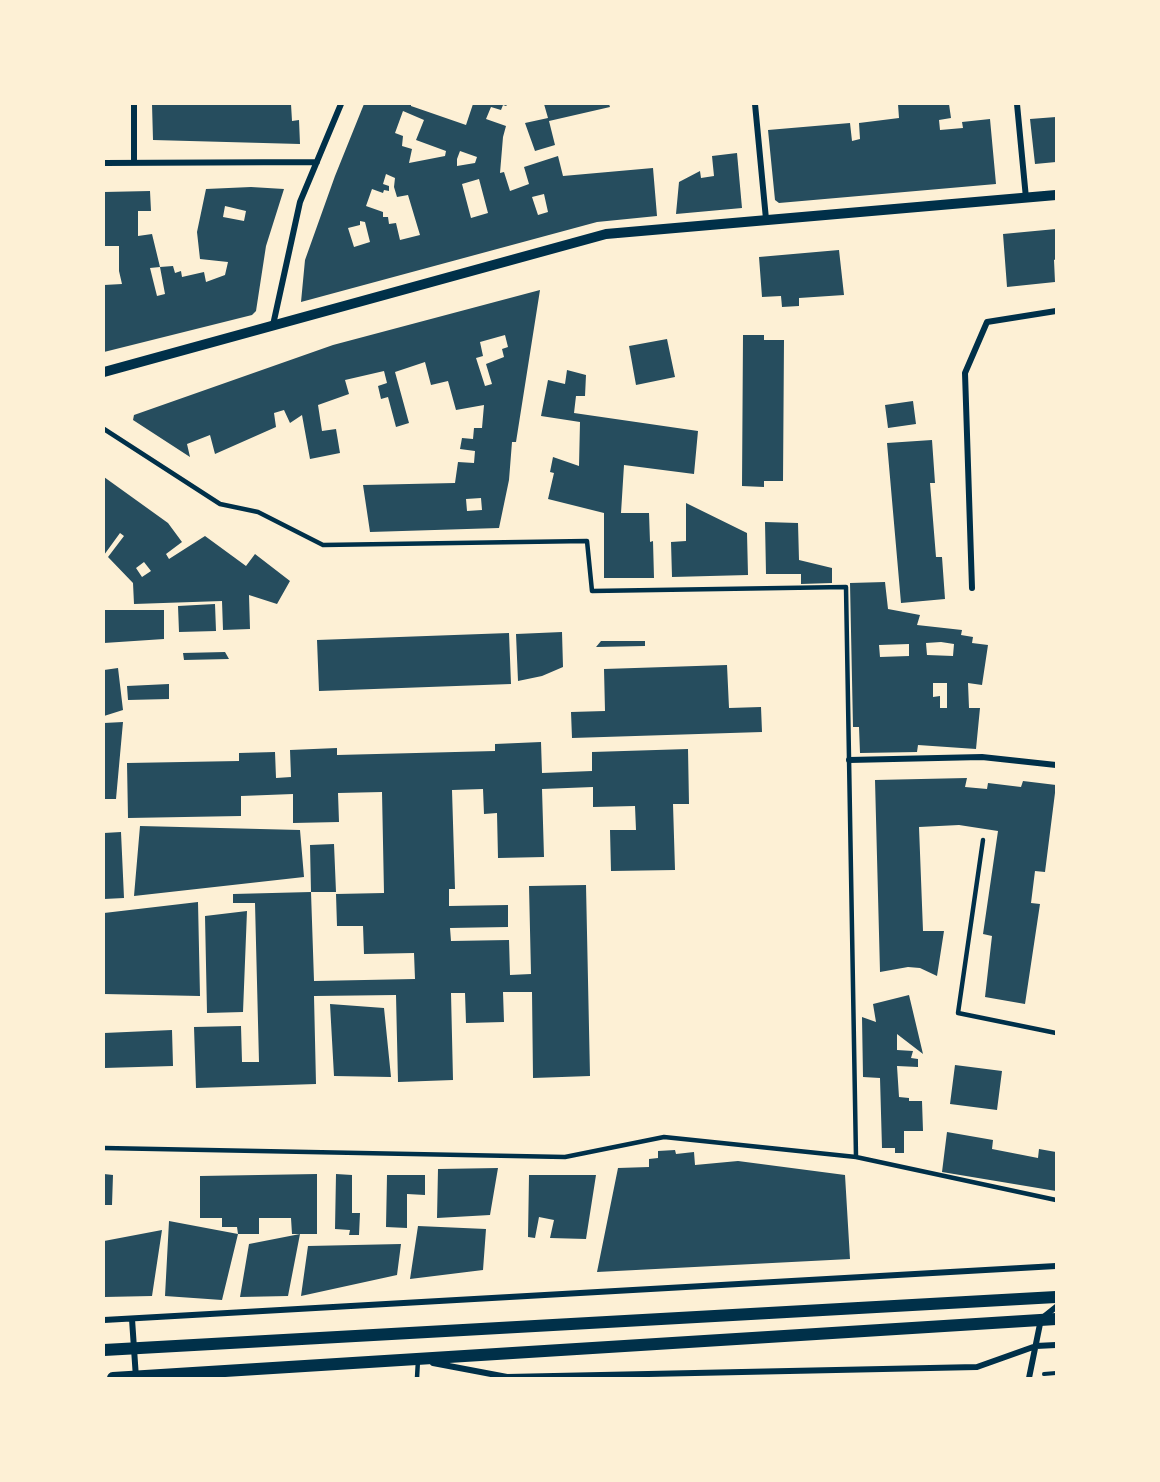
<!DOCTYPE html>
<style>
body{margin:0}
#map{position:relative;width:1160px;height:1482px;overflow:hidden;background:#fdf0d5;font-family:Mulish,sans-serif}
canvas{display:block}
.frame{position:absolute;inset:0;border:105px solid #fdf0d5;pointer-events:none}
</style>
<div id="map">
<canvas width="1160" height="1482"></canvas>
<div class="frame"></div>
</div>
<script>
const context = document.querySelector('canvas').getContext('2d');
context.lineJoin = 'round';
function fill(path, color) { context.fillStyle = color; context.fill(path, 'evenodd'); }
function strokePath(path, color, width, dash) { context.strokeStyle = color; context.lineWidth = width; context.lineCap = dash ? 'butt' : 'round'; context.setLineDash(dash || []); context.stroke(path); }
fill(new Path2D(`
 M152,104H291L292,121L299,120L300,144L153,140Z
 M364,104H411V106L466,125L473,104H508L506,106L503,105L501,110L491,107L486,119L506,126L503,137L500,173L504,172L510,191L529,184L524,167L558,156L563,176L653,168L657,216L597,222L301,302L305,260L335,176ZM403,111L424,120L416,140L446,151L445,156L409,163L412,149L402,146L403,136L395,133ZM460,151L477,157L475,163L457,166V159ZM386,174L395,178L394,187L397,197L408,195L420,235L400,240L396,223L389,224L388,217H383V212L366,206L372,189L383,193L384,190L389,191V186L383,184ZM479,179L488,213L471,218L462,184ZM544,194L548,212L538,215L532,197ZM360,221L365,222L370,242L354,247L348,228L360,225Z
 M544,104H609L610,107L549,121L555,145L535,151L525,123L548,118Z
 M898,104H949L951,118L939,120L940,130L963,128L962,122L990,119L996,184L779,203L775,200L768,130L850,123L852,141L860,139L859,123L899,118Z
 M1056,117V162L1035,164L1030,119Z
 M737,153L742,208L676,214L679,182L700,171L701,178L714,176L712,156Z
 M251,187L284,189L266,246L256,311L252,315L104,352V285L122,284L119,271V246H104V192L150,191L151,211H138V236L152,234L160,267L150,268L157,296L165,294L160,267L173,266L175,273L181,271L182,277L204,272L206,282L225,275L228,262L200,259L197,232L206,189ZM225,206L246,211L244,221L223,217Z
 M1056,229V259L1054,260L1055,282L1007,287L1003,234Z
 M839,250L844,295L799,298V306L782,307L781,296L762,297L759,257Z
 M540,290L516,442H512L509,480L499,528L370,532L363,485L455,483L458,462L474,463L475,451L460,449L462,438L473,439L474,428H482L484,405L456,410L448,381L431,385L425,362L395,372L409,423L396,427L388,397L381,399L378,386L387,383L384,371L345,380L349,394L318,405L322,431L336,429L340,453L310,459L302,415L290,423L284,410L274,413L276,427L215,454L210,435L187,444L190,457L133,420L134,415L333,345ZM505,335L508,347L502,349L504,357L486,364L492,384L485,386L476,358L483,356L480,342ZM481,498L482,510L467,511L466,499Z
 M743,335H764V340H784L783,481H764V487L742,486Z
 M667,339L675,377L636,385L629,346Z
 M567,370L586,375L585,396H576L574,413L698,431L694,474L624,465L621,513H649L650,542L653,541L654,578H604V513L548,499L554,473L550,472L553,457L579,466L580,422L541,416L548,380L565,384Z
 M913,401L916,424L888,428L885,405Z
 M932,440L935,483H930L936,557H942L945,599L901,603L887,443Z
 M104,477L168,523L182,542L166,554L169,559L205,536L246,566L255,554L290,581L277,604L249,595L250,629L223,630L222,601L134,604L133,583L108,557L124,536L120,533L104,555ZM144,562L151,571L142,577L136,568Z
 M686,503L747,533L748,575L672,577L671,542L686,541Z
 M765,522L798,523L799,560L832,568V583L801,584V574H766Z
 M885,582L888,609L920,615L917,625L962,630L961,635L973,637L972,643L988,645L982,685L968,683L969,708H980L976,749L918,745L917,752L860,753L859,727H853L850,583ZM941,642L954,644L953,656L927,655L926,643ZM909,644V656L880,657L879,645ZM933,683H947V708H940V696L933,697Z
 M215,604L216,631L179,632L178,606Z
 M104,610H164V639L104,643Z
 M562,632L563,667L542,676L518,681L516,634Z
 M509,633L511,684L319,691L317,640Z
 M601,641H645V646L596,647Z
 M225,652L229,659L184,660L183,653Z
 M727,665L729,708L761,707L762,732L572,738L571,712L605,711L604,669Z
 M118,668L123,710L104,716V670Z
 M169,684V699L128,700L127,686Z
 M123,722L116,799H104V723Z
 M541,742L542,773L592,771V752L688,749L689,804H673L675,870L611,871L610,830H636L635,806L593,807V787L542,789L544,857L498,858L497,813L484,814L483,789L452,790L455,889H449V906L508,905V927L450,928L451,941L509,940L510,975L531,974L529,886L586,885L590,1076L533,1078L532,992H503L504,1022L466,1023L465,993H451L453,1080L398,1082L396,995L314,996L316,1084L196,1088L194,1027L241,1026L242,1062H259L255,903H233V894L311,892L314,981L415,979L414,953L364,954L363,926H337L336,894L384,893L382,792L338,793L339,822L293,823V794L241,796V816L128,818L127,763L239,761V753L275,752L276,778L291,777L290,750L337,748V755L495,751V744Z
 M967,778L965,787L987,789L988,783L1021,787L1023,781L1056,785L1045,872L1035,871L1031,903L1040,904L1025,1004L985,997L992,936L983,934L998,831L959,825L919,827L923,931H944L937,976L920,968L908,967L880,972L875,780Z
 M140,826L300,830L304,877L134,896Z
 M121,832L124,898L104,899V833Z
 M334,844L336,892H311L310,845Z
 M198,902L200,996L104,994V913Z
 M247,911L243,1012L207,1013L205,916Z
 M909,995L923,1054L897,1034V1050L913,1051L911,1058L918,1059V1067L897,1066L899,1097L909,1098V1101H922L923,1131H904V1153H895V1148H882L880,1078L863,1077L862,1017L876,1022L873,1004Z
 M330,1004L384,1008L391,1077L334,1076Z
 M172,1030L173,1066L104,1068V1033Z
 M955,1065L1002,1071L997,1110L950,1104Z
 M947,1132L993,1140L992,1149L1038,1158L1039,1149L1056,1152V1191L942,1172Z
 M675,1150L676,1154L694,1152L695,1165L738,1161L845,1175L850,1259L597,1272L618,1168L649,1167V1159L658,1158V1151Z
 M498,1168L490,1215L437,1218L438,1169Z
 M104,1174L113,1175L112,1205H104Z
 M317,1174V1234H292L291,1218H259V1234H238L237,1227H222V1218H200V1176Z
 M336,1174L352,1175V1213H360L359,1235H349L350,1230L335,1229Z
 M387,1175H425V1195L407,1194V1228L386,1227Z
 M529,1175H596L586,1239L550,1238L554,1220L539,1217L535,1238L528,1237Z
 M169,1221L238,1234L222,1300L165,1296Z
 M418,1226L486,1229L483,1270L410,1279Z
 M162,1230L152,1296L104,1297V1241Z
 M300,1234L288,1296L240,1297L249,1244Z
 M401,1244L397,1275L301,1296L308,1246Z`), '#264d5e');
strokePath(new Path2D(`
 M1044,1374L1056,1373`), '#003049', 4);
strokePath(new Path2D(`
 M104,429L220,504L258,512L323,545L587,541L592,591L846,587L856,1157L1056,1200
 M983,840L958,1013L1056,1033
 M104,1148L565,1157L664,1137L856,1157
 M417,1378L418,1360`), '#003049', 4.5);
strokePath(new Path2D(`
 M134,104V163
 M755,104L766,219
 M1017,104L1026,198
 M104,163L317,162
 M273,325L300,202L341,104
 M972,588L965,373L987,322L1056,311
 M849,760L982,757L1056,765
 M132,1319L136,1378
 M104,1320L1056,1266
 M433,1363L507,1377L977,1367L1036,1346L1056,1345
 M1029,1378L1041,1319L1056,1307`), '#003049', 6);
strokePath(new Path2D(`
 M104,372L606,234L1056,195`), '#003049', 10);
strokePath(new Path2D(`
 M104,1350L1056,1297
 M113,1378L1056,1319`), '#003049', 12);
</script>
